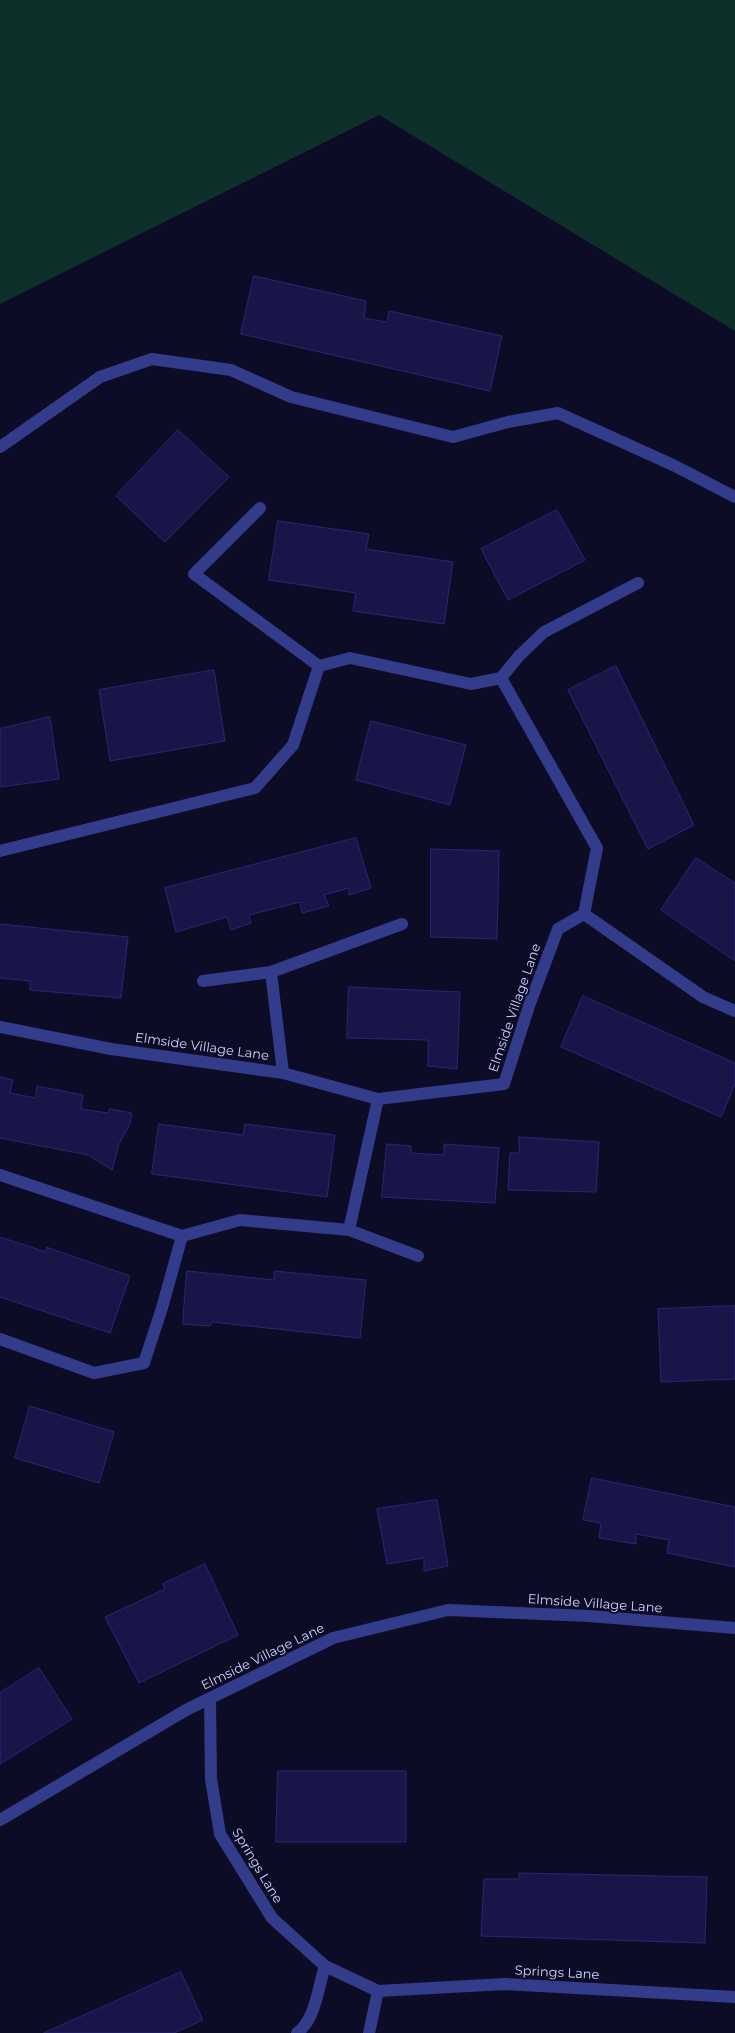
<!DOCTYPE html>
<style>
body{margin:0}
canvas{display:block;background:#0c0c26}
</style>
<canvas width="735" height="2033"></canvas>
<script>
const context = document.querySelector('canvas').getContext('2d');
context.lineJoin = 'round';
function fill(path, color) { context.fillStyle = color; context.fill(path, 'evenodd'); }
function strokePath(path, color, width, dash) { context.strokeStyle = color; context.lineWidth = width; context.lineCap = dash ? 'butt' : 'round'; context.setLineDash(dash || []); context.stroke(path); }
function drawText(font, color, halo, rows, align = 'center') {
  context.font = font + ' Montserrat,sans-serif'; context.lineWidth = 4; context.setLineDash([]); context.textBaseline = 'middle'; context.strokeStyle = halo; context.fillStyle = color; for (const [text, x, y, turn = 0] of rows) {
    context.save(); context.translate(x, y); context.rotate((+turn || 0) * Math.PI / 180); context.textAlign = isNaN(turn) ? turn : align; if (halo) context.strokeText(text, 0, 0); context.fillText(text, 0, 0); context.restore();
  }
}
fill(new Path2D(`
 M0,0H735V331L379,115L0,304Z`), '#0e302a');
const building = new Path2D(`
 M254,276L366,301L364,318L387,322L389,311L502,336L490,391L241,334Z
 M178,430L229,477L165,542L116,496Z
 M557,510L585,560L508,600L481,549Z
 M278,521L369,534L366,549L453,562L444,624L353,611L356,593L269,580Z
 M616,666L694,825L648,849L568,690Z
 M214,670L225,741L110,761L99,690Z
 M50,717L59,779L0,787V729Z
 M371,721L466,745L450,805L356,780Z
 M356,838L371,888L349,895V888L324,895L329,906L302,913L300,902L249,915L251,923L231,930L227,917L176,932L165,888Z
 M431,849L499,851L497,939L431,937Z
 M696,858L735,883V961L661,910Z
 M0,924L128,937L121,998L30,990V981L0,978Z
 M349,987L460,992L457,1069L428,1066V1040L347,1038Z
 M583,996L735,1063V1084L721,1117L561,1047Z
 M0,1077L13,1080L10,1093L35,1098L37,1086L83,1095L81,1109L108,1113L110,1109L132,1113L130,1124L119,1144L112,1170L88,1155L0,1138Z
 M159,1124L243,1135L245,1124L335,1135L327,1197L152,1174Z
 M519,1137L599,1142L596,1192L508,1190L510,1153H519Z
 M387,1144L411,1146V1153L444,1155V1144L499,1148L495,1203L382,1197Z
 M0,1237L46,1252V1247L130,1276L110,1333L0,1297Z
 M187,1271L274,1280V1271L366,1280L360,1338L212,1322L210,1326L183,1324Z
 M735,1306V1379L661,1382L658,1309Z
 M30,1406L114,1432L99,1483L15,1458Z
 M592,1478L735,1507V1567L667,1553L669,1540L636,1534V1544L599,1538L601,1523L583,1520Z
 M437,1500L448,1566L424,1571V1558L387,1564L377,1509Z
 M205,1564L238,1635L139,1683L105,1617L165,1589L163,1584Z
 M39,1668L72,1719L0,1764V1693Z
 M278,1771H406V1842H276Z
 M519,1873L707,1877L705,1943L481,1936L484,1879H519Z
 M181,1972L203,2020L174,2033H44Z`);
fill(building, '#181649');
strokePath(building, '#292577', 1);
strokePath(new Path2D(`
 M0,447L100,377L152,359L231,370L291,397L453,437L508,422L558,413L673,465L735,497
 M260,508L194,574L319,666
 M501,678L519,656L544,632L638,583
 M0,851L255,788L293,745L319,666L350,658L471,684L501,678L597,848L584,914
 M271,972L283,1073
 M203,981L271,972L402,924
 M0,1027L111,1049L283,1073L378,1099L504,1084L529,1006L558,929L584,914L703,997L735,1011
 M0,1175L182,1236L240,1220L349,1230L418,1256
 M349,1230L378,1099
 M0,1339L94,1373L144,1363L162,1308L182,1236
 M210,1699L211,1779L220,1834L272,1918L325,1966L378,1991L505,1984L735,1997
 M0,1820L186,1710L333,1638L448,1610L589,1616L735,1628
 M297,2033C316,2019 318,1987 325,1966
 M369,2033L378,1991`), '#323c8a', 12);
drawText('13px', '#d1d2ff', '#0c0c26', [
 ["Elmside Village Lane",515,1008,-71],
 ["Elmside Village Lane",202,1047,8],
 ["Elmside Village Lane",595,1604,4],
 ["Elmside Village Lane",263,1657,-26],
 ["Springs Lane",257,1866,59],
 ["Springs Lane",557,1973,3]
]);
</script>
